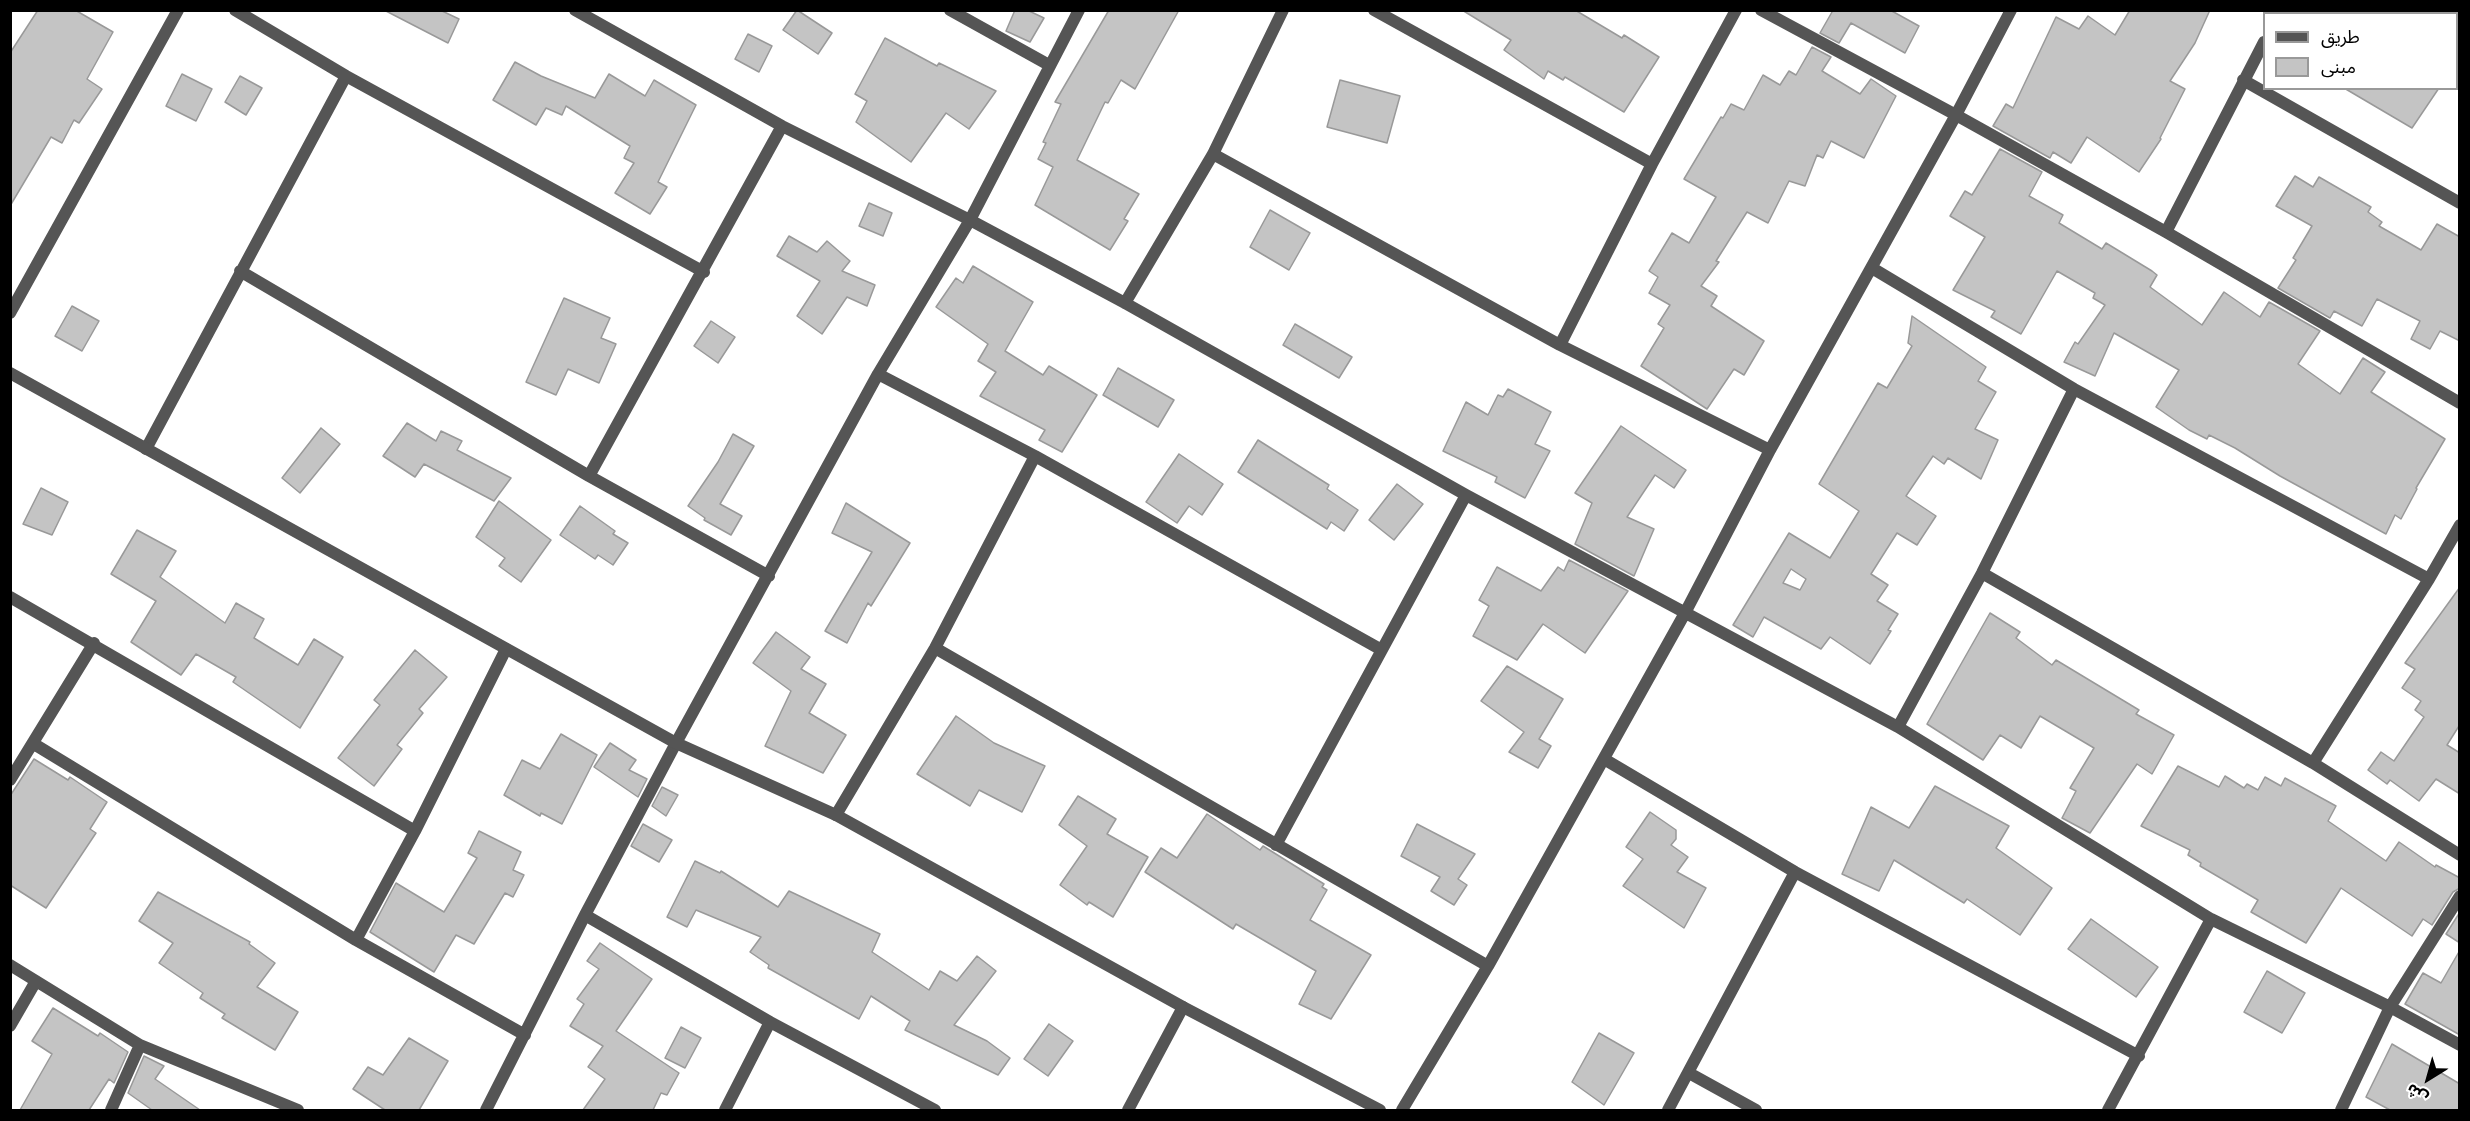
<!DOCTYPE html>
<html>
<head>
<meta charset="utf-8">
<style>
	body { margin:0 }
	#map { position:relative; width:2470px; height:1121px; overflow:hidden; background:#fff; font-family:Arial,"Noto Sans Arabic",sans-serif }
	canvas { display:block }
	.frame { position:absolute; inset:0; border:12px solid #000; pointer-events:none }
	.legend { position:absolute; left:2263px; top:12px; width:195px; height:78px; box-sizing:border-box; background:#fff; border:2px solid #999; margin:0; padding:8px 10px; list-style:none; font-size:18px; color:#000 }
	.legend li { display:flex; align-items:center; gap:12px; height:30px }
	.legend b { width:30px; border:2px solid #999 }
	.north { position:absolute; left:2398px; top:1049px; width:60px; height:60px; -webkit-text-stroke:4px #fff; paint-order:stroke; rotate:217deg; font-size:16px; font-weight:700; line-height:24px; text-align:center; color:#000 }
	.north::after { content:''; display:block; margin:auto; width:21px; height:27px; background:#000; clip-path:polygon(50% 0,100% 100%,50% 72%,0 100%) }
</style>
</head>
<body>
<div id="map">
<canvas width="2470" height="1121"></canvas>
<div class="frame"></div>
<ul class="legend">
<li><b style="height:8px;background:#555"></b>طريق</li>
<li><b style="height:16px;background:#c4c4c4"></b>مبنى</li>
</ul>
<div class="north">ش</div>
</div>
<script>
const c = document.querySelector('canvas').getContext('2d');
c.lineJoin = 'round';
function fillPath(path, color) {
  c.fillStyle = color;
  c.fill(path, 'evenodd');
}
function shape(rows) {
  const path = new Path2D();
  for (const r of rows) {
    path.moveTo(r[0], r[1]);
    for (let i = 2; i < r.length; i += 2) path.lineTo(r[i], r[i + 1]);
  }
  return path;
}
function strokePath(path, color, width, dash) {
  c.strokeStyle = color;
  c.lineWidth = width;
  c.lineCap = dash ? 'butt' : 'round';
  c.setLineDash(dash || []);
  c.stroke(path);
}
const building = shape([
	[38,10,75,10,113,32,87,79,102,89,79,123,74,120,62,143,51,137,10,206,10,53,38,10],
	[384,10,440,10,459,19,448,43,384,10],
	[797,10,832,33,818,54,783,30,797,10],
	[1015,10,1027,10,1044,18,1030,42,1006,31,1015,10],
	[1109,10,1179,10,1135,89,1121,80,1108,103,1105,102,1077,160,1139,194,1124,219,1128,221,1110,250,1035,205,1053,167,1038,159,1046,143,1043,142,1061,104,1055,102,1109,10],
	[1462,10,1575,10,1622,38,1624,35,1659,57,1624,112,1565,77,1563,80,1548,71,1544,79,1504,50,1511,40,1462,10],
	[1829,10,1890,10,1919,26,1905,53,1851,23,1839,43,1820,33,1832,12,1829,10],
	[2130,10,2210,10,2195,43,2170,81,2185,89,2160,138,2161,139,2139,172,2087,137,2071,163,2053,152,2050,158,1993,126,2006,104,2013,108,2056,17,2079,29,2088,16,2115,35,2130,10],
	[748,34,772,46,759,72,735,59,748,34],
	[885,38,937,66,939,63,996,91,969,129,946,113,911,162,856,122,867,101,855,94,885,38],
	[1812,47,1831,57,1822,71,1860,94,1871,79,1896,96,1864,158,1831,141,1823,158,1817,155,1805,186,1789,181,1768,223,1747,212,1716,261,1719,262,1701,286,1717,296,1711,306,1764,341,1744,375,1734,369,1707,409,1641,366,1664,328,1658,324,1670,305,1649,293,1658,277,1649,271,1672,233,1689,243,1716,197,1684,179,1721,117,1723,118,1731,104,1744,110,1763,75,1780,85,1789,71,1796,75,1812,47],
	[515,62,541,76,595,98,609,74,645,96,654,80,696,105,658,182,667,187,650,214,615,193,634,163,624,158,630,146,566,106,562,115,546,108,536,125,493,100,515,62],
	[182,74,212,89,196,121,166,106,182,74],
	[240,76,262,88,246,115,225,102,240,76],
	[1340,80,1400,96,1387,143,1327,127,1340,80],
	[2344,88,2439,88,2412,128,2344,88],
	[2000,149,2042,172,2029,196,2063,215,2059,223,2102,249,2106,243,2152,271,2157,275,2150,287,2202,325,2224,292,2260,317,2269,302,2320,331,2298,364,2340,394,2363,358,2385,372,2371,392,2445,439,2416,488,2417,489,2401,519,2395,515,2386,534,2280,476,2235,448,2209,435,2207,439,2189,430,2156,407,2179,370,2114,333,2095,376,2064,362,2075,342,2078,344,2105,305,2093,298,2095,293,2057,271,2021,334,1991,317,1995,311,1953,290,1985,237,1950,216,1965,191,1972,195,2000,149],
	[2295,176,2313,187,2319,177,2371,207,2368,212,2382,222,2379,226,2421,250,2437,224,2460,237,2460,341,2440,331,2430,349,2411,339,2420,321,2377,299,2362,326,2334,311,2330,318,2278,288,2296,260,2293,258,2312,226,2276,206,2295,176],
	[869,203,892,213,883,236,859,226,869,203],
	[1270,210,1310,233,1289,270,1250,247,1270,210],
	[789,236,817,252,827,241,850,261,842,271,875,285,867,306,847,297,822,334,797,316,820,281,777,256,789,236],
	[973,266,1033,302,1005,351,1043,375,1049,366,1097,395,1062,452,1039,440,1045,430,980,396,996,372,978,361,988,344,936,307,956,278,963,283,973,266],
	[564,298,610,318,601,338,616,344,599,383,568,369,556,395,526,382,564,298],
	[72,306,99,321,82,351,55,336,72,306],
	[1912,316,1986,367,1978,381,1996,392,1975,429,1998,440,1981,479,1948,458,1944,464,1933,456,1906,496,1936,516,1917,545,1897,533,1871,574,1888,585,1877,601,1898,614,1888,630,1891,631,1870,664,1830,637,1821,649,1764,617,1753,637,1733,625,1789,533,1830,558,1859,511,1819,484,1878,383,1887,388,1912,346,1908,343,1912,316],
	[1791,569,1806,579,1800,590,1783,583,1791,569],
	[711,321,735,337,718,363,694,346,711,321],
	[1295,324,1352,357,1339,378,1283,345,1295,324],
	[1118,368,1174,400,1158,427,1103,395,1118,368],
	[1508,389,1551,412,1535,444,1550,451,1525,498,1495,482,1497,477,1443,451,1466,402,1488,415,1498,395,1503,397,1508,389],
	[407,423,436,441,441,431,462,441,457,450,511,478,494,501,424,464,415,477,383,456,407,423],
	[1621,426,1686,470,1674,488,1655,475,1627,517,1654,529,1634,576,1575,544,1592,503,1575,493,1621,426],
	[321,428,340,444,300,493,282,478,321,428],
	[733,434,754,446,720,504,742,516,731,535,704,520,705,518,688,506,718,462,733,434],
	[1258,440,1329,485,1327,489,1358,510,1344,531,1331,522,1327,529,1238,472,1258,440],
	[1179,454,1223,484,1202,515,1189,506,1177,523,1146,502,1179,454],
	[1397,484,1423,504,1394,540,1369,520,1397,484],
	[41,488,68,502,52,535,23,524,41,488],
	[499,501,551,540,521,582,499,566,505,558,476,537,499,501],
	[846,503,910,543,871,606,868,603,847,643,825,631,872,552,832,533,846,503],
	[580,506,615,531,613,534,628,543,613,565,598,555,595,559,560,535,580,506],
	[137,530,176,551,160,577,225,623,236,603,264,619,254,638,298,665,314,639,343,657,300,728,233,682,236,677,196,654,181,675,131,642,156,601,111,574,137,530],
	[1569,560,1628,591,1585,653,1543,624,1517,660,1473,636,1489,606,1479,600,1497,567,1541,591,1558,567,1564,571,1569,560],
	[2460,587,2459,726,2447,745,2460,753,2460,794,2436,779,2419,801,2390,780,2387,784,2368,770,2381,752,2394,761,2424,717,2415,710,2421,701,2402,688,2415,669,2405,663,2460,587],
	[1990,613,2020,632,2016,638,2052,665,2056,660,2139,710,2136,714,2174,735,2152,774,2137,764,2090,833,2062,818,2076,791,2070,788,2094,748,2040,716,2021,748,2000,735,1983,760,1927,724,1990,613],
	[776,632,810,657,801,669,826,684,809,713,846,735,823,773,765,746,791,691,753,663,776,632],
	[415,650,447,677,419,709,423,713,397,745,402,749,374,786,338,758,380,705,374,700,415,650],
	[1507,666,1563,699,1539,739,1551,746,1538,768,1509,752,1524,732,1481,701,1507,666],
	[956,716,994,743,1045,766,1022,812,979,790,970,806,917,774,956,716],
	[561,734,597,755,562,824,541,813,540,816,504,795,522,760,540,769,561,734],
	[610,743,636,760,629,770,647,779,638,797,594,767,610,743],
	[34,759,68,780,70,777,107,802,90,829,96,833,46,908,10,885,10,796,34,759],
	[2178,766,2219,787,2225,776,2244,788,2247,784,2258,790,2265,777,2281,786,2285,778,2336,806,2328,821,2386,861,2399,842,2435,867,2436,865,2460,878,2460,888,2453,892,2432,925,2423,919,2412,936,2341,888,2306,943,2251,912,2258,900,2200,866,2201,863,2188,855,2190,850,2141,826,2178,766],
	[1935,786,2009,826,1996,848,2052,888,2020,935,1967,899,1964,903,1894,860,1879,891,1842,874,1871,807,1909,828,1935,786],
	[662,787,678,795,666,816,652,806,662,787],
	[1078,796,1116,819,1107,834,1148,857,1113,917,1089,902,1087,905,1060,885,1087,846,1059,825,1078,796],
	[1650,812,1676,830,1676,839,1671,845,1688,857,1677,872,1706,888,1684,928,1623,886,1643,859,1626,847,1650,812],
	[1207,814,1260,850,1263,846,1324,884,1322,887,1327,890,1310,920,1371,955,1331,1019,1299,1004,1316,971,1236,924,1233,929,1145,872,1161,848,1177,858,1207,814],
	[643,824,672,840,659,862,631,846,643,824],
	[1417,824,1475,854,1458,879,1467,885,1454,905,1431,891,1440,877,1401,856,1417,824],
	[479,831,521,852,513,870,524,875,513,897,505,893,474,944,456,935,434,972,370,932,396,883,444,912,477,858,468,853,479,831],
	[695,861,720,873,721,871,778,907,789,891,880,934,872,952,929,990,940,971,957,981,977,956,996,971,954,1025,987,1041,1010,1058,998,1075,905,1030,910,1021,871,996,859,1019,768,968,769,965,750,952,761,937,696,910,687,927,667,917,695,861],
	[158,892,250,942,249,944,275,963,257,987,298,1012,275,1050,222,1018,225,1014,200,998,203,993,159,963,173,943,139,921,158,892],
	[2460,912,2460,943,2446,934,2460,912],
	[2091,919,2158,967,2136,997,2068,949,2091,919],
	[600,943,652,979,616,1031,679,1073,667,1095,661,1093,653,1110,583,1110,605,1079,588,1067,603,1046,570,1026,584,1004,577,999,599,969,587,961,600,943],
	[2460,950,2460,1035,2405,1004,2423,973,2441,983,2460,950],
	[2267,971,2305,993,2282,1033,2244,1012,2267,971],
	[53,1008,98,1036,100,1033,128,1052,114,1083,109,1079,89,1110,20,1110,52,1054,32,1041,53,1008],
	[1049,1024,1073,1041,1048,1076,1024,1059,1049,1024],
	[681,1027,701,1038,685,1068,665,1058,681,1027],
	[1599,1033,1634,1053,1604,1105,1572,1082,1599,1033],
	[409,1038,448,1061,419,1110,385,1110,353,1089,368,1067,383,1075,409,1038],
	[2392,1044,2460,1084,2460,1110,2390,1110,2366,1097,2392,1044],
	[144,1056,164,1066,155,1079,200,1110,152,1110,128,1093,144,1056]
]);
fillPath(building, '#c4c4c4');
strokePath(building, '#999', 1.5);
strokePath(shape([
	[235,10,346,76,704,272],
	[575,10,782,126,970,220,1125,303,1466,495,1898,727,2211,919,2390,1007,2460,1045],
	[950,10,1049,65],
	[1374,10,1652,164],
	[1761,10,1956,115,2166,232,2460,403],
	[2281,14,2282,10],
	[2243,80,2460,203],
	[1213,154,1560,345,1770,450],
	[2166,232,2264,42],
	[1872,268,2074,389,2429,579],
	[240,271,589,476,769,576],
	[1125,303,1213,154,1283,10],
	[10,313,178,10],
	[1560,345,1652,164,1736,10],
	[878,374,1035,456,1380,649],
	[146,449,346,76],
	[589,476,782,126],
	[1982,573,2313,763,2460,855],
	[10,597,415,831],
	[935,648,1488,966],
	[1898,727,1982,573,2074,389],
	[34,744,356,940,525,1035],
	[1604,759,1795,872,2139,1056],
	[2313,763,2429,579,2460,525],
	[10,780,94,643],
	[836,815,935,648,1035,456],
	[1276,845,1466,495],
	[585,915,770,1022,935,1110],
	[356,940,415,831,506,649],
	[10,965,140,1045,298,1110],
	[10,1026,36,981],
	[1689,1073,1756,1110],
	[111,1110,140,1045],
	[486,1110,585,915,676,743,878,374,970,220,1079,10],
	[725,1110,770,1022],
	[1128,1110,1183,1007],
	[1402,1110,1488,966,1685,613,1770,450,1956,115,2011,10],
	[1668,1110,1795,872],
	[2108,1110,2211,919],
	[2341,1110,2390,1007,2460,896]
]), '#555', 12);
strokePath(shape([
	[10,373,676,743,836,815,1183,1007,1380,1110]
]), '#555', 12);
</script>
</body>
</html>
